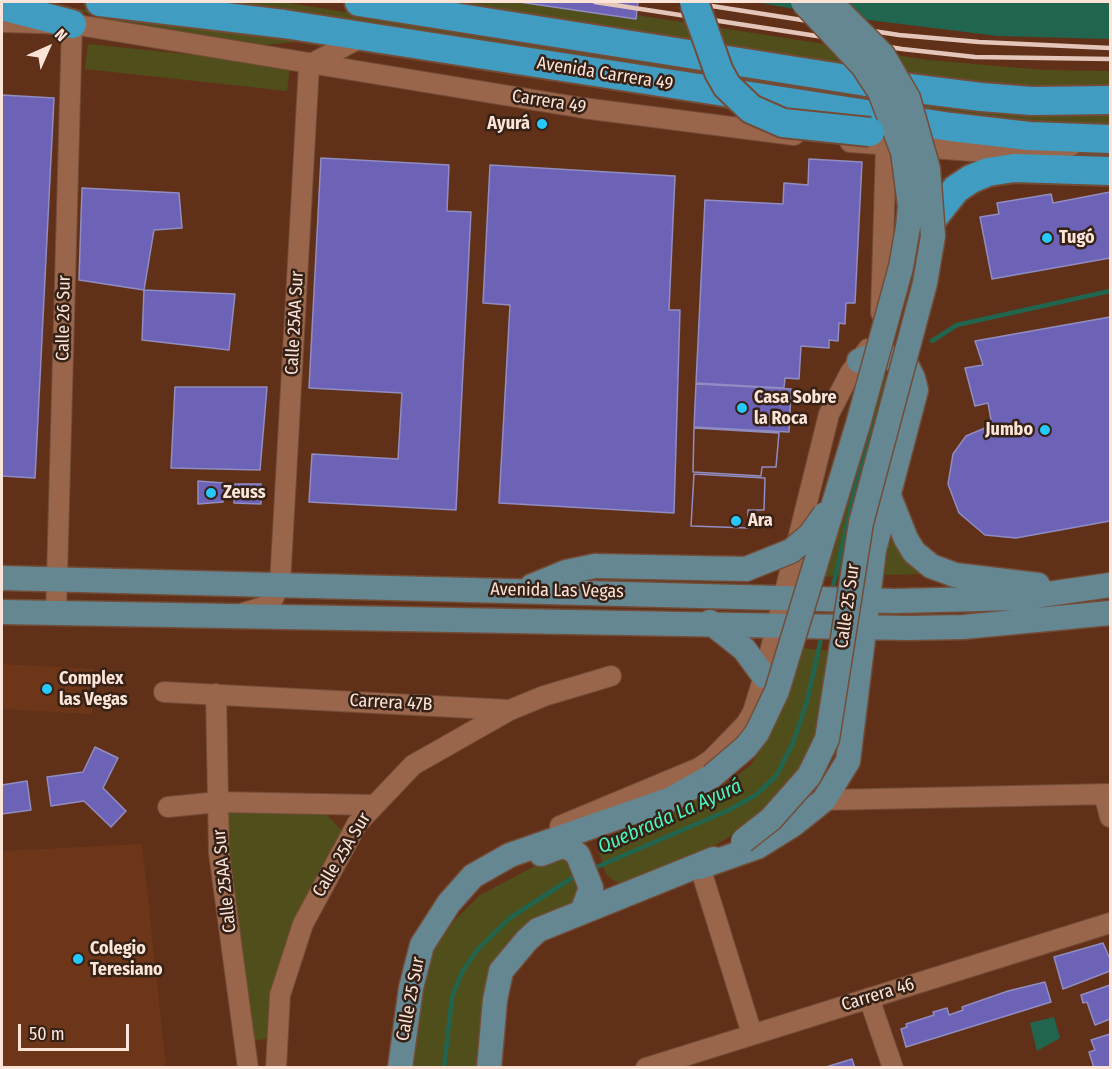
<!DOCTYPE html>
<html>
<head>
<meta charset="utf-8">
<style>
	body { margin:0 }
	#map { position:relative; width:1112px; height:1069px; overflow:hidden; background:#603118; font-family:"Fira Sans Condensed",sans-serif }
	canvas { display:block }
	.frame { position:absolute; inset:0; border:3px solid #fde4d9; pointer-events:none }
	.north { position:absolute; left:18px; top:18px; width:60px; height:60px; -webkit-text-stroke:4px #362116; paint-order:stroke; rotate:45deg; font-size:16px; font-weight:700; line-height:24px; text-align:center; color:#fde4d9 }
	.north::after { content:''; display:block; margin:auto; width:21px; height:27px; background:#fde4d9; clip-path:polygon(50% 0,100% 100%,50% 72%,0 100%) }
	.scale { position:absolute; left:18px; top:1024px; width:111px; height:27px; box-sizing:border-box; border:3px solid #fde4d9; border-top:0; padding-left:8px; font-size:18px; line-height:21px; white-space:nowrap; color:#fde4d9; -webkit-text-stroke:4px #362116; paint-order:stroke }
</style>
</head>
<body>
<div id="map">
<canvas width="1112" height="1069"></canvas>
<div class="frame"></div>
<div class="north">N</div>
<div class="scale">50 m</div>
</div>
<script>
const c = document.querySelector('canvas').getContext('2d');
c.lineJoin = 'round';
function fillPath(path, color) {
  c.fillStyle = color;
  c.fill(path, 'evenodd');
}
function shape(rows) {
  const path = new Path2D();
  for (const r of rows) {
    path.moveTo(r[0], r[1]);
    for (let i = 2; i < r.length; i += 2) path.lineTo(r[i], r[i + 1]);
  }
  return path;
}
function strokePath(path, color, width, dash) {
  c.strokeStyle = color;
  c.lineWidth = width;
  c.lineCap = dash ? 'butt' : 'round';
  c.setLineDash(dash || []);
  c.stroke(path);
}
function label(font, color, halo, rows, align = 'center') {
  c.font = font + ' "Fira Sans Condensed",sans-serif';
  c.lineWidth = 5;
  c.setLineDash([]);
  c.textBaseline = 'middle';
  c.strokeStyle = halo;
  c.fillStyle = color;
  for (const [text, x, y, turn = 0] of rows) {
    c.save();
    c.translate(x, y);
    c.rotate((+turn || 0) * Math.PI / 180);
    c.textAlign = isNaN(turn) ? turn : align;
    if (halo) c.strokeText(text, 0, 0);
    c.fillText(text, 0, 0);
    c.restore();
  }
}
fillPath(shape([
	[2,664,94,669,92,714,2,709],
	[142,844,166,1067,2,1067,2,851]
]), '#6d3619');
fillPath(shape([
	[205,2,283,2,603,54,1110,109,1110,128,1036,127],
	[437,2,519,2,635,19,636,15,928,60,1045,70,1110,71,1110,87,982,86],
	[78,9,323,39,253,46,108,23],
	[88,44,290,65,287,91,85,69],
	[875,372,897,378,845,576,821,577],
	[890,531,925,574,884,575],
	[801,648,833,651,820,736,805,768,776,800,742,829,701,854,621,884,613,880,606,874,599,852,600,845,607,837,723,786,751,765,786,700],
	[225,810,323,811,346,835,290,942,275,1038,248,1041,229,901],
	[552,857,569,858,582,892,579,900,527,927,481,1067,409,1068,421,991,434,949,454,921,480,895]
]), '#504f1b');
fillPath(shape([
	[755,2,1110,2,1110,39,998,36,828,15],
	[1054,1017,1060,1038,1037,1051,1030,1023]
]), '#22654e');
strokePath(shape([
	[932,341,957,325,1110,291],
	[832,591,854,493,878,413],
	[592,869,729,810,756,795,776,776,793,743,807,701,822,634],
	[444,1068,452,997,462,972,478,949,510,918,578,874]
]), '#22654e', 4.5);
const building = shape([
	[519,2,638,2,636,19,519,2],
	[2,95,54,98,35,478,2,476,2,95],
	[321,158,449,165,447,211,471,212,456,510,309,502,312,454,398,459,402,393,309,388,321,158],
	[809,159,862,162,855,303,846,303,845,324,839,323,838,341,829,340,829,348,801,346,799,379,785,378,784,388,696,383,705,200,783,204,784,183,808,185,809,159],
	[490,165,675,176,669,310,680,310,674,513,499,503,510,305,483,303,490,165],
	[82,188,179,193,182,228,154,230,144,290,79,280,82,188],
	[1110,192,1110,258,992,279,980,217,999,214,997,203,1051,194,1053,203,1110,192],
	[144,290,235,294,229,350,142,340,144,290],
	[1110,317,1110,521,1016,538,985,535,959,513,948,484,953,454,966,436,992,425,988,403,975,406,965,368,983,365,975,341,1110,317],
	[696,384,791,389,789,432,694,427,696,384],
	[175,387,267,387,260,470,171,468,175,387],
	[694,428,779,433,776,467,762,467,761,476,693,472,694,428],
	[694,428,779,433,776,467,762,467,761,476,693,472,694,428],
	[694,474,765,478,764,510,748,510,748,528,691,526,694,474],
	[694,474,765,478,764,510,748,510,748,528,691,526,694,474],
	[198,481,224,483,223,502,198,504,198,481],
	[235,484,261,484,261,504,234,503,235,484],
	[95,747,118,758,103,788,126,811,111,827,84,801,51,806,47,777,83,772,95,747],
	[27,781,31,810,2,814,2,785,27,781],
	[1103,943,1110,959,1110,971,1063,989,1054,957,1103,943],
	[1045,982,1051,1002,906,1047,901,1029,907,1027,906,1024,934,1015,933,1012,947,1008,949,1015,963,1010,962,1007,1008,991,1045,982],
	[1110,985,1110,1019,1095,1025,1087,1002,1083,1003,1081,995,1110,985],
	[1110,1034,1110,1068,1094,1068,1089,1052,1095,1050,1091,1040,1110,1034],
	[852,1059,855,1068,826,1068,826,1067,852,1059]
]);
fillPath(building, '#6c62b6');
strokePath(building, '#918dc2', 1.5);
const minor = shape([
	[2,22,72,24,583,108,794,135],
	[850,142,1026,155,1071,146],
	[881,313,886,146],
	[56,613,72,24],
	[243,613,263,607,272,601,280,584,309,65,364,36],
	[164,692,510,710,544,696,611,676],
	[216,694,219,853,248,1068],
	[1104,794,1110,817],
	[824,800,1110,794],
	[168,807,218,802,373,805],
	[560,826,699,768,712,759,746,724,753,712,764,676,829,414,850,373,868,349],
	[700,867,752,1034],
	[869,998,893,1068],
	[276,1068,280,995,303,924,357,824,413,765,510,710],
	[646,1068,1110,923]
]);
const major = shape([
	[889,496,906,539,914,552,931,566,955,575,1038,585],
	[2,578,895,601,1020,598,1110,585],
	[532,586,566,572,595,566],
	[2,612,908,628,963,627,1110,613],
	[710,622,744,649,764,676],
	[541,854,562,846,571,849,578,855,591,888,582,912],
	[700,867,757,847,794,824,824,800,848,761,874,550,916,390,913,378,908,368,896,359,872,355,859,361],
	[400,1068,411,988,422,945,449,903,473,876,510,855,671,799,712,776],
	[489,1068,495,1000,501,971,527,940,538,930,714,859]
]);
const highway = shape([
	[100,2,284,24,951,127,1029,136,1110,139],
	[359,2,885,85,981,97,1032,101,1110,100],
	[2,6,72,24],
	[933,218,956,189,971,179,988,172,1014,168,1110,171]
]);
strokePath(minor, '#734c38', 22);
strokePath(major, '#734c38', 27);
strokePath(highway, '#734c38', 32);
strokePath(minor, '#99654b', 20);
strokePath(major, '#648792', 24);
strokePath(highway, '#409dc1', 28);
strokePath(shape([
	[595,2,902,49,975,57,1110,59],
	[686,2,899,35,979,42,1110,48]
]), '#e4c7ba', 4.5);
const majorBridge = shape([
	[595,566,746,569,791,551,810,535,825,514],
	[712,776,746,747,757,733,777,691,858,424,901,267,908,227,910,206,903,152,880,92,863,66,803,2],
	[743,841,771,819,809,776,827,739,861,523,925,283,933,236,928,169,908,98,883,55,830,2]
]);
const highwayBridge = shape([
	[694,2,719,72,727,86,751,109,783,123,870,132]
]);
strokePath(majorBridge, '#734c38', 27, []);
strokePath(highwayBridge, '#734c38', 32, []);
strokePath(majorBridge, '#648792', 24);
strokePath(highwayBridge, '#409dc1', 28);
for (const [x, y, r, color] of [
	[542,124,6,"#26c9fe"],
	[1047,238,6,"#26c9fe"],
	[742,408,6,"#26c9fe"],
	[1045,430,6,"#26c9fe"],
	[211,493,6,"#26c9fe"],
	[736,521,6,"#26c9fe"],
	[47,689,6,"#26c9fe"],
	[78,959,6,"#26c9fe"]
]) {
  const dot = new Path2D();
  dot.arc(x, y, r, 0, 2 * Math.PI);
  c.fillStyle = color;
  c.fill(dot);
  strokePath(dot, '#362116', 2);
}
label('18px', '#fde4d9', '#362116', [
	["Avenida Carrera 49",605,74,9],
	["Carrera 49",549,102,9],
	["Calle 26 Sur",64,318,-89],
	["Calle 25AA Sur",295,323,-87],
	["Avenida Las Vegas",557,591,1],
	["Calle 25 Sur",848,606,-82],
	["Carrera 47B",391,703,3],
	["Calle 25A Sur",342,855,-59],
	["Calle 25AA Sur",225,881,-96],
	["Carrera 46",878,995,-17],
	["Calle 25 Sur",411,999,-79]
]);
label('bold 18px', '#fde4d9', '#362116', [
	["Ayurá",530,124,"right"],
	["Tugó",1059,238],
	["Casa Sobre",754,398],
	["la Roca",754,419],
	["Jumbo",1033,430,"right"],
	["Zeuss",223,493],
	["Ara",748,521],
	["Complex",59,679],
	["las Vegas",59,700],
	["Colegio",90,949],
	["Teresiano",90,970]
], 'left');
label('italic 20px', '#4af4be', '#362116', [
	["Quebrada La Ayurá",670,817,-24]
]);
</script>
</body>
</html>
